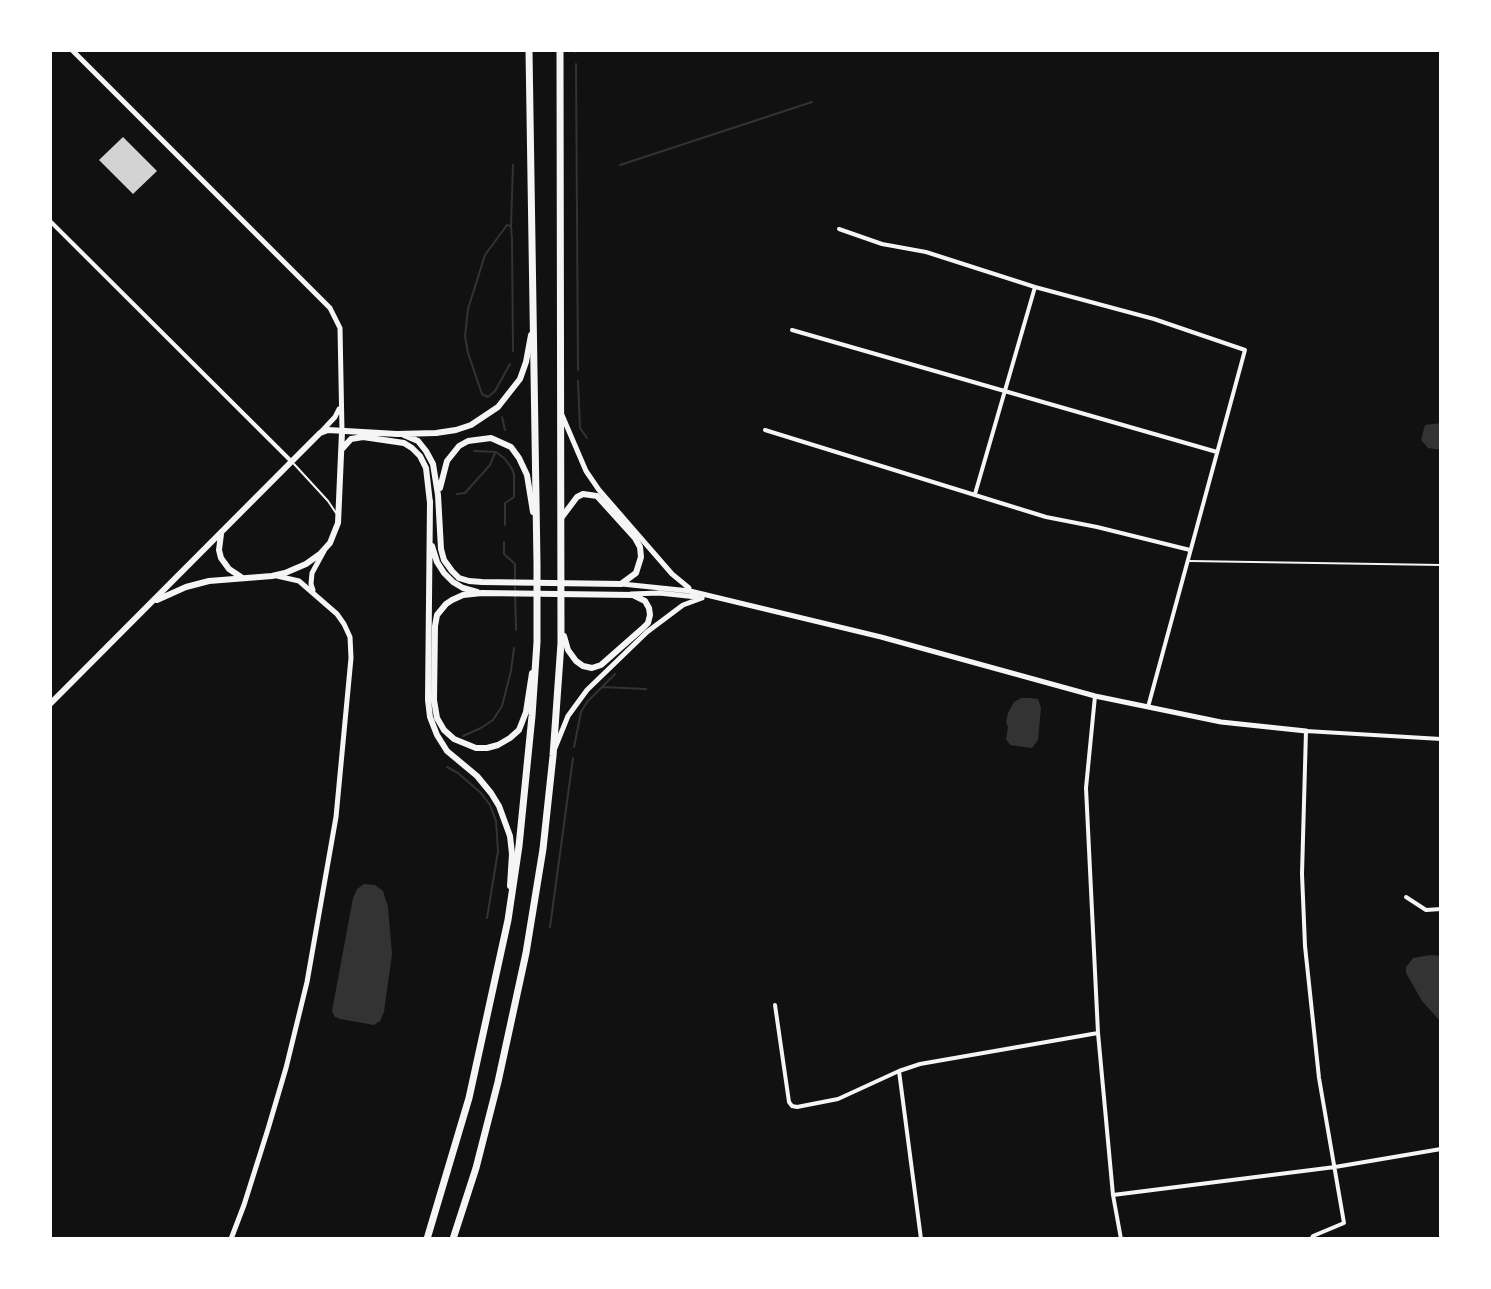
<!DOCTYPE html>
<html>
<head>
<meta charset="utf-8">
<style>
	body { margin:0 }
	#map { position:relative; width:1491px; height:1289px; overflow:hidden; background:#111; font-family:"Work Sans",sans-serif }
	canvas { display:block }
	.frame { position:absolute; inset:0; border:52px solid #fff; pointer-events:none }
</style>
</head>
<body>
<div id="map">
<canvas width="1491" height="1289"></canvas>
<div class="frame"></div>
</div>
<script>
const c = document.querySelector('canvas').getContext('2d');
c.lineJoin = 'round';
function fillPath(path, color) {
  c.fillStyle = color;
  c.fill(path, 'evenodd');
}
function shape(rows) {
  const path = new Path2D();
  for (const r of rows) {
    path.moveTo(r[0], r[1]);
    for (let i = 2; i < r.length; i += 2) path.lineTo(r[i], r[i + 1]);
  }
  return path;
}
function strokePath(path, color, width, dash) {
  c.strokeStyle = color;
  c.lineWidth = width;
  c.lineCap = dash ? 'butt' : 'round';
  c.setLineDash(dash || []);
  c.stroke(path);
}
fillPath(shape([
	[1441,423,1441,450,1428,448,1421,440,1425,425],
	[1021,698,1030,698,1038,699,1041,708,1038,740,1032,748,1010,745,1006,739,1008,727,1006,722,1008,713,1014,702],
	[364,884,375,885,383,891,388,907,392,954,384,1012,380,1021,374,1025,340,1019,335,1017,332,1011,353,898,357,889],
	[1430,955,1441,956,1441,1022,1422,1001,1406,973,1406,967,1413,958]
]), '#333');
strokePath(shape([
	[575,52,575,50],
	[576,64,578,370],
	[620,165,812,102],
	[513,351,512,239,511,226,513,165],
	[510,364,495,391,488,397,482,394,468,353,465,336,468,309,485,255,507,225,511,226],
	[578,381,580,428,587,438],
	[502,417,505,430],
	[474,451,496,452,504,458,511,467,514,474,514,497,505,503,505,525],
	[457,494,465,493,490,465,495,453],
	[504,542,504,554,515,564,515,580],
	[515,587,516,630],
	[602,687,646,689],
	[463,736,481,728,493,720,502,706,511,671,514,648],
	[574,747,581,712,587,702,615,674],
	[447,767,458,773,481,793,490,805,496,821,498,851,487,918],
	[550,927,573,758]
]), '#333', 2);
fillPath(shape([
	[123,137,157,171,133,194,99,160]
]), '#d3d3d3');
strokePath(shape([
	[294,464,328,501,336,513],
	[1190,561,1441,565]
]), '#f5f5f5', 2);
strokePath(shape([
	[50,221,291,461],
	[839,229,882,244,926,252,1035,287,1154,319,1245,350,1148,707],
	[792,330,1217,452],
	[765,430,1046,517,1097,527,1190,550],
	[975,494,1035,287],
	[1095,696,1086,788,1098,1033,1113,1195,1121,1239],
	[1406,897,1426,910,1441,909],
	[775,1005,789,1102,792,1106,797,1107,838,1099,899,1071,920,1064,1098,1033],
	[899,1071,921,1239],
	[1113,1195,1335,1167,1441,1149],
	[1311,1239,1313,1236,1344,1223,1319,1078,1305,946,1302,874,1306,731,1441,739]
]), '#f5f5f5', 4);
strokePath(shape([
	[72,50,330,308,340,328,342,431],
	[562,415,586,471,599,490,672,574,689,588],
	[321,432,335,417,339,409],
	[622,584,690,591,881,637,1095,696,1221,722,1306,731],
	[313,590,311,584,312,573,324,551],
	[631,594,659,593,697,597],
	[555,748,568,716,587,690,647,632,683,605,702,598],
	[231,1239,244,1205,268,1129,286,1068,307,982,336,817,351,658,350,637,344,624,337,614,299,581,277,576]
]), '#f5f5f5', 5);
strokePath(shape([
	[404,435,418,441,426,451,433,464,438,495,441,549,444,560,452,571,459,578,469,581,482,582,621,584,636,573,641,557,640,547,635,538,597,496,583,494,577,497,562,517],
	[342,449,351,439,363,437,404,443,412,448,420,456,426,468,430,503],
	[440,488,447,461,459,446,468,441,491,438,511,447,519,458,527,475,533,512],
	[430,501,428,700,430,717,437,735,447,751,477,776,491,793,499,806,510,836,512,854,510,886],
	[221,534,219,550,221,558,229,569,241,577],
	[432,546,437,562,444,573,453,582,463,588,477,592],
	[157,600,186,587,209,581,272,576,285,573,306,564,320,554,330,543,338,523,342,432],
	[532,673,526,712,519,730,510,738,498,745,487,748,476,748,454,739,444,730,437,718,434,700,435,626,437,615,446,604,452,600,463,595,482,593,633,595,645,601,649,608,650,615,648,623,643,628,601,665,592,668,583,666,576,661,568,650,564,636],
	[50,704,320,433,328,430,397,434,436,433,456,430,471,425,498,407,520,379,526,362,531,335]
]), '#f5f5f5', 6);
strokePath(shape([
	[427,1239,469,1098,508,920,519,846,532,716,537,642,537,564,529,50],
	[453,1239,476,1168,498,1082,526,953,543,849,553,756,561,643,560,50]
]), '#f5f5f5', 7);
</script>
</body>
</html>
